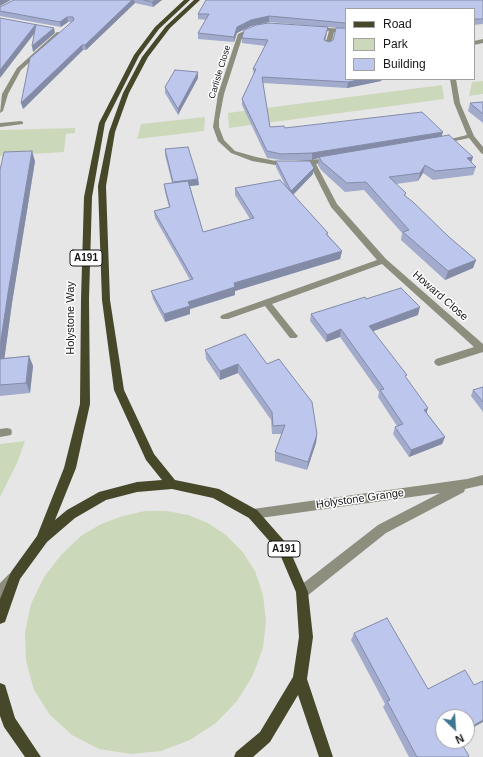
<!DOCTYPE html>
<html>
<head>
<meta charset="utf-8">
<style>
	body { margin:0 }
	#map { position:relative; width:483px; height:757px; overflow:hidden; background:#e6e6e7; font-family:Helvetica,sans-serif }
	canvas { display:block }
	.legend { position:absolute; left:345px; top:8px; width:130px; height:72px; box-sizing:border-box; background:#fff; border:1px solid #a2a2a3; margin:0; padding:5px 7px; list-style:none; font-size:12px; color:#171718 }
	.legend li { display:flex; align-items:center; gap:8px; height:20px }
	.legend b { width:20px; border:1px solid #a2a2a3 }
	.north { position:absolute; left:435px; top:709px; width:40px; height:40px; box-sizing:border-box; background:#fff; border:1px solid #a2a2a3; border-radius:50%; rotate:155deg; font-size:11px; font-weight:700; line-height:16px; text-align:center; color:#171718 }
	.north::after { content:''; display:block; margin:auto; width:14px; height:18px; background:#3d7890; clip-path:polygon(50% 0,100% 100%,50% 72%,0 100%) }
</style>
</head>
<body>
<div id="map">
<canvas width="483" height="757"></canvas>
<ul class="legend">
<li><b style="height:5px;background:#474829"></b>Road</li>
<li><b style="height:11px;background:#cbd9ba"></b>Park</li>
<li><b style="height:11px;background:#bdc7ee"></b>Building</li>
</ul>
<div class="north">N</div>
</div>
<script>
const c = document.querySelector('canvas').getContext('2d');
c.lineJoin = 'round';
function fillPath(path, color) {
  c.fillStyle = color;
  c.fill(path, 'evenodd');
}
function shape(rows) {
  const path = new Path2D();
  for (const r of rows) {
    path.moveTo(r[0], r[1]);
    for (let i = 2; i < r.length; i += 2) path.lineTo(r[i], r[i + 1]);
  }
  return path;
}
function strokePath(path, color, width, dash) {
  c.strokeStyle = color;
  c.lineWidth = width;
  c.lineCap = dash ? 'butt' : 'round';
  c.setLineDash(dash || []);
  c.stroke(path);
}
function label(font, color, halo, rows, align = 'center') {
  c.font = font + ' Helvetica,sans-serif';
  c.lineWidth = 3;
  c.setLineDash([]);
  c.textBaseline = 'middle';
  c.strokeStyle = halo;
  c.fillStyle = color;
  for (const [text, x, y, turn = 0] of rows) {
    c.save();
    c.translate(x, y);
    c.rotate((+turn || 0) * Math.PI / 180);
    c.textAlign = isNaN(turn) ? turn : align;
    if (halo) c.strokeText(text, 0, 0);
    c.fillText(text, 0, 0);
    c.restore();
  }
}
fillPath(shape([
	[483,81,483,94,469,96,472,82],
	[442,85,444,99,229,128,228,113],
	[205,117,204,131,137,139,141,124],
	[75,128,75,133,66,134,64,152,0,156,0,130],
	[25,441,17,463,0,497,0,444],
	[145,511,167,511,188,515,208,523,226,535,242,551,255,571,263,595,266,621,263,648,253,675,237,701,216,723,190,740,161,751,131,754,99,749,72,735,50,715,34,690,26,661,25,632,31,604,44,577,61,555,81,536,101,524,123,516]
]), '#cbd9ba');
fillPath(shape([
	[252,27,257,28,243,35,224,94,219,120,219,127,224,140,235,151,256,157,281,162,335,158,335,162,316,164,337,204,386,259,483,344,483,352,439,366,436,365,434,362,436,359,474,347,382,264,272,304,296,334,298,336,296,338,290,338,265,306,228,319,222,319,220,317,222,315,377,260,331,207,310,165,281,166,252,161,231,153,218,141,213,127,218,94,238,34,252,27],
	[312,27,346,29,346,33,334,32,331,45,328,47,325,45,329,31,314,30,312,29,312,27],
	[57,32,62,33,21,70,8,94,3,111,0,113,2,94,17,68,57,32],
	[483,39,483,43,474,45,474,41,483,39],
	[450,79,456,79,460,103,474,136,483,147,483,154,481,153,469,138,441,144,438,142,467,135,454,103,450,79],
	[21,121,23,122,23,124,0,127,0,123,21,121],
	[7,428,11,429,12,432,11,435,0,437,0,429,7,428],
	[483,475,483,485,465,489,464,492,386,533,307,596,302,598,297,596,296,592,297,588,378,525,440,493,253,519,249,518,247,514,249,510,253,509,467,479,483,475],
	[13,572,17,574,19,578,17,582,5,597,0,599,0,583,9,574,13,572]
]), '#8d8e7d');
fillPath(shape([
	[184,0,190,0,159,29,139,56,105,123,92,197,89,299,90,404,76,468,55,520,67,510,99,492,137,482,162,480,146,460,114,390,102,300,98,186,109,132,123,93,142,57,166,26,194,0,200,0,170,28,148,57,129,93,115,132,106,186,110,300,124,390,154,454,175,480,219,489,257,510,287,544,308,592,313,637,307,679,333,757,319,757,298,695,270,742,253,757,234,757,236,752,260,732,293,677,299,637,296,592,279,552,249,518,213,498,172,489,137,492,106,500,75,518,47,542,20,579,5,622,0,624,0,599,11,572,37,536,64,468,80,404,81,299,84,197,99,123,134,55,155,27,184,0],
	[0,683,5,685,15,718,41,757,25,757,4,727,0,716,0,683]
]), '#474829');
fillPath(shape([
	[14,0,162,0,153,7,135,3,86,50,83,50,23,109,71,22,68,22,61,27,0,16,0,7],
	[483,0,483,24,474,25,474,9,346,9,346,79,382,79,381,81,347,88,263,83,270,127,442,136,473,157,471,163,476,167,473,175,433,180,423,173,418,181,396,184,406,193,405,196,449,237,476,260,473,268,445,280,401,240,402,233,364,190,345,192,321,170,318,165,319,158,312,160,281,160,267,158,242,105,242,99,254,75,253,69,265,46,242,43,242,38,315,26,269,22,251,26,237,33,234,42,198,39,198,33,206,20,198,19,198,14],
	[328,27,337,28,333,40,329,42,325,40,327,32],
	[198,78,178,115,165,93,165,87],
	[483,102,483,123,468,111,470,103],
	[165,149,198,179,199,185,190,186,203,232,250,219,235,195,235,188,285,185,276,167,276,161,313,174,293,195,342,251,340,259,235,291,235,295,190,309,190,314,165,322,153,299,151,291,190,280,155,218,154,211,169,207,165,192,164,184,172,183,165,155],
	[35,161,12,303,4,358,29,356,33,366,30,393,0,396,0,170],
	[366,299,418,315,373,331,406,378,427,413,445,437,442,444,409,457,393,434,395,427,397,426,378,397,379,392,340,337,326,342,310,321,311,314],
	[245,334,317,434,316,443,307,470,275,461,275,452,282,434,272,434,271,420,238,373,220,380,206,359,205,350],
	[483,387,483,412,471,396,473,390],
	[354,633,428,689,474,685,443,717,468,757,409,757,383,707,385,704,351,640]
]), '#a3abcd');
fillPath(shape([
	[0,0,11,0,0,6],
	[132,0,134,0,135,3,86,50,85,45],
	[155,0,162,0,153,7,152,2],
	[269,16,269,22,251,26,237,33,234,42,234,37,237,27,251,20],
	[67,17,68,22,61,27,60,22],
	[36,24,37,30,0,78,0,70],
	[328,27,327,32,324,46,324,40],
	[54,28,55,33,33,52,32,46],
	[82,45,83,50,23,109,21,103],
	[198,72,198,78,178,115,178,109],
	[363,79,382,79,381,81,347,88,348,82],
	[443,132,441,138,319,157,319,158,312,160,312,153],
	[32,151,35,161,12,303,3,369,0,363,0,346,8,293],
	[473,157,470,165,467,158],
	[425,165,423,173,418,181,420,173],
	[314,168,313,174,290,198,291,191],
	[198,179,199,185,174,188,173,182],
	[342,251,340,259,235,291,235,295,190,309,190,314,165,322,164,314,188,302,234,283],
	[476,260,473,268,445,280,448,271],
	[420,307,418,315,368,333,369,326],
	[341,329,340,337,326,342,327,335],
	[29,356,33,366,30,393,26,383],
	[238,364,238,373,220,380,220,371],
	[428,408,426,415,424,410],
	[317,434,316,443,307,470,308,462],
	[445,437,442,444,409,457,411,450],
	[483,720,483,722,467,731,467,729]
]), '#848ba7');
const building = shape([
	[14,0,132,0,85,45,82,45,21,103,30,58,74,20,73,17,67,17,60,22,0,11,0,7,14,0],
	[144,0,155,0,152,2,144,0],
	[206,0,483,0,483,19,474,19,474,9,346,9,346,23,269,16,251,20,237,27,234,37,198,33,209,14,198,14,206,0],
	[0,18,54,28,32,46,36,24,0,70,0,18],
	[269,23,328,27,324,40,329,42,333,40,336,28,346,28,346,79,363,79,348,82,262,77,270,127,284,126,285,128,422,112,443,132,312,153,281,154,267,151,242,99,256,69,253,69,268,40,242,38,244,30,256,25,269,23],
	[175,70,198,72,178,109,165,87,175,70],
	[483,102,483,114,470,103,483,102],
	[449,135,473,157,467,158,476,167,435,171,425,165,420,173,389,177,406,193,404,195,413,202,449,237,476,260,448,271,403,232,409,230,366,182,347,183,322,162,319,157,449,135],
	[188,147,198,179,173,182,165,149,188,147],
	[32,151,8,293,0,346,0,170,4,152,32,151],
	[276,161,310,161,314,168,291,191,276,161],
	[280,180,328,233,326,234,342,251,234,283,235,287,188,302,190,306,164,314,151,291,193,279,154,211,170,207,164,184,188,181,203,232,254,218,235,188,280,180],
	[401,288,420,307,369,326,407,375,405,376,428,408,424,410,445,437,411,450,395,427,403,424,380,390,384,389,341,329,327,335,311,314,365,297,366,299,401,288],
	[245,334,267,364,279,359,312,402,317,434,308,462,275,452,285,425,273,426,272,412,238,364,220,371,205,350,245,334],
	[29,356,26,383,0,385,0,359,29,356],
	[483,387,483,402,473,390,483,387],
	[387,618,428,689,465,670,474,685,483,681,483,720,467,729,467,717,443,717,443,741,460,741,469,756,468,757,417,757,387,701,390,700,354,633,387,618]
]);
fillPath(building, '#bdc7ee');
strokePath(building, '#848ba7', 1);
label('9px', '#171718', '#fff', [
	["Carlisle Close",220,72,-73]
]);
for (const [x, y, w] of [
	[86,258,32],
	[284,549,32]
]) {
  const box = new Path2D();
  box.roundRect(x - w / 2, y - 8, w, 16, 3);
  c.fillStyle = '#fff';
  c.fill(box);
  strokePath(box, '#171718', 1);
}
label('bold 10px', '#171718', null, [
	["A191",86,258],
	["A191",284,549]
]);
label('11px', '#171718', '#fff', [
	["Howard Close",440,296,41],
	["Holystone Way",71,318,-90],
	["Holystone Grange",360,499,-8]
]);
</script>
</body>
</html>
